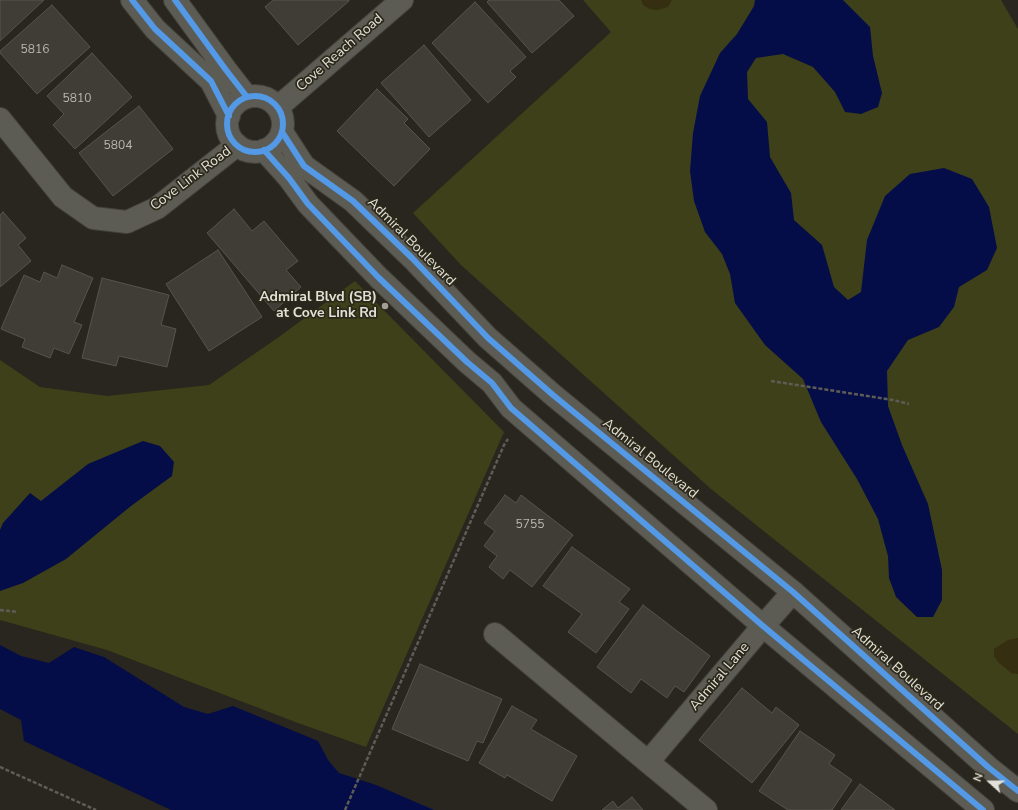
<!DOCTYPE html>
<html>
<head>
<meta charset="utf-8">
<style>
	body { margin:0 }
	#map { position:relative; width:1018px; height:810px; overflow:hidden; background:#28261e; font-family:"Nunito Sans",sans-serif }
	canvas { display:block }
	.north { position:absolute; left:970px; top:762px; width:40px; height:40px; -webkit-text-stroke:3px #2c281a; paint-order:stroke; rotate:291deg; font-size:11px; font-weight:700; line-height:16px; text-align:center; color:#e2e0d7 }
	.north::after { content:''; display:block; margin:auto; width:14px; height:18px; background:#e2e0d7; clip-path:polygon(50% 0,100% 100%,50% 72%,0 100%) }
</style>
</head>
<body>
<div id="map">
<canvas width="1018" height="810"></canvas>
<div class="north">N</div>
</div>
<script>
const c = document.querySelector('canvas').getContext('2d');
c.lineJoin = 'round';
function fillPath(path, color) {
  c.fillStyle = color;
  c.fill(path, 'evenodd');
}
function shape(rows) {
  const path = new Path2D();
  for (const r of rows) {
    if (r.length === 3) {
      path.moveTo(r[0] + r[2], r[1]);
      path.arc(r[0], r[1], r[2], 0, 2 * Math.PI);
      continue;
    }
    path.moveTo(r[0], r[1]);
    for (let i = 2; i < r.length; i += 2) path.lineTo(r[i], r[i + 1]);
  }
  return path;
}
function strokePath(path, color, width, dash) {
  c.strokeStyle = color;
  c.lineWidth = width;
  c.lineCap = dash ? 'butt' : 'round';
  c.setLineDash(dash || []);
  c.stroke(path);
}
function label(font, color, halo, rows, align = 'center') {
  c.font = font + ' "Nunito Sans",sans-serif';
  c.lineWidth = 3.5;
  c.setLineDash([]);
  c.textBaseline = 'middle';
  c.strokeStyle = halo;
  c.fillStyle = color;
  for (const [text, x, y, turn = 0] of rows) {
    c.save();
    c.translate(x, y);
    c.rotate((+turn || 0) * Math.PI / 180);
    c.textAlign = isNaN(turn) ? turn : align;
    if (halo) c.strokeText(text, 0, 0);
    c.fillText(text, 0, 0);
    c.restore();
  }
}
fillPath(shape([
	[583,0,1001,0,1018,29,1018,734,711,489,461,265,413,213,611,32],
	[355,281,504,432,366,747,298,723,107,650,0,620,0,360,40,387,107,396,209,385,276,339]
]), '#3e4019');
fillPath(shape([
	[641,0,672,0,668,7,657,10,650,9,643,5],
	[1018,638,1018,674,1011,673,998,662,994,656,994,649,1008,640]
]), '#362e11');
fillPath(shape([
	[755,0,843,0,870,27,873,56,882,93,878,107,861,114,845,112,835,92,813,67,783,54,756,58,747,72,748,99,767,122,770,157,791,193,794,220,822,245,834,287,848,300,861,292,867,240,885,196,910,174,944,168,972,179,989,207,997,248,987,270,959,287,954,307,939,327,908,340,887,371,888,406,902,445,928,504,942,570,942,600,933,617,917,617,896,597,889,578,888,556,878,519,857,479,821,422,803,379,765,345,735,303,730,274,722,254,705,232,694,201,690,171,693,133,700,96,720,53,737,34,754,6],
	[143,441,160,446,174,462,172,476,131,506,66,559,23,583,0,591,0,530,3,523,30,493,41,501,88,464],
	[0,645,21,656,49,663,74,647,104,657,184,707,208,714,233,706,318,741,328,760,339,773,376,785,434,810,171,810,24,741,21,720,0,709]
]), '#040d47');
const building = shape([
	[0,0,44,0,0,41,0,0],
	[273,0,349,0,349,1,298,45,265,7,273,0],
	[489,0,559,0,574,16,532,53,487,2,489,0],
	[475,2,526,57,510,71,516,77,488,103,432,43,475,2],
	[52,5,90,47,37,94,0,53,0,51,52,5],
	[424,45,471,100,429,137,381,83,424,45],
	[92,53,132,97,75,149,53,125,64,114,47,96,92,53],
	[377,89,408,119,404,123,430,149,394,186,337,131,377,89],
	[139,106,173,149,113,196,79,153,139,106],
	[234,209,252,231,264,221,298,261,286,270,301,287,274,311,207,233,234,209],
	[3,212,26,238,18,245,31,261,0,287,0,215,3,212],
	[218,250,262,317,209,351,166,284,218,250],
	[62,265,93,278,74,322,82,325,69,354,54,348,50,358,22,347,25,339,1,329,24,275,40,282,44,272,57,278,62,265],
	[102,278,169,295,161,325,176,329,167,367,119,356,116,366,82,358,102,278],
	[505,495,516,503,521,495,573,535,532,587,510,570,503,579,489,567,497,556,484,546,495,531,484,523,505,495],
	[572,547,630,589,619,602,629,609,596,653,568,632,582,614,543,586,572,547],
	[643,605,710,656,684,692,675,686,667,698,641,679,631,693,597,667,643,605],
	[420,664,502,699,483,743,477,741,468,761,392,729,420,664],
	[742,688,772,713,776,707,799,725,752,783,699,740,742,688],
	[512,706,537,720,531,729,577,756,552,801,507,775,505,778,479,763,512,706],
	[800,731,835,755,829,764,852,780,832,810,788,810,759,791,800,731],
	[860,784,895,810,841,810,860,784],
	[632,797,643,810,602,810,613,801,618,808,632,797]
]);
fillPath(building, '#403d37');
strokePath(building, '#57544e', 1);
const minor = shape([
	[278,107,402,0],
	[0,119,63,197,93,218,127,222,157,208,237,145],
	[495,634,648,762],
	[706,810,648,762,763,626,793,592]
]);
const tertiary = shape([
	[132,0,155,29,211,81,229,116],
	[175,0,226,70,247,97],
	[255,124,28],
	[282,132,304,166,353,201,412,258,488,338,553,395,793,592,988,767,1018,791],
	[264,150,289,178,308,204,379,278,467,362,492,383,511,408,763,626,983,810]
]);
strokePath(minor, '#42413a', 24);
strokePath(tertiary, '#42413a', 24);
strokePath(shape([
	[771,381,893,400,909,404],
	[0,610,18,612],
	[0,767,96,810],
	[345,810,504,445,508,439]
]), '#5e5c57', 2.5, [4, 2]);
strokePath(minor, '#5c5b54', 22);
strokePath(tertiary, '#5c5b54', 22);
strokePath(shape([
	[132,0,155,29,211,81,229,116],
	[175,0,226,70,247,97],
	[255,124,28],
	[282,132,304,166,353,201,412,258,488,338,553,395,793,592,988,767,1018,791],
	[264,150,289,178,308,204,379,278,467,362,492,383,511,408,763,626,983,810]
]), '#5399e6', 6);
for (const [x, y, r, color] of [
	[385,306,4,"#a19f96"]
]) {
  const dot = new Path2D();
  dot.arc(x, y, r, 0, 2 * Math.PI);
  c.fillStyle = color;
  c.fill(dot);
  strokePath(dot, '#2c281a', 1.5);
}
label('12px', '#bab7af', null, [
	["5816",35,50],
	["5810",77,99],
	["5804",118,146],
	["5755",530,525]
]);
label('14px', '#e2e0d7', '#2c281a', [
	["Cove Reach Road",340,53,-41],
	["Cove Link Road",191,179,-37],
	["Admiral Boulevard",411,242,45],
	["Admiral Boulevard",650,459,39],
	["Admiral Boulevard",897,669,42],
	["Admiral Lane",720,677,-50]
]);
label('bold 14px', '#e2e0d7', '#2c281a', [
	["Admiral Blvd (SB)",377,298],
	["at Cove Link Rd",377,314]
], 'right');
</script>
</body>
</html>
